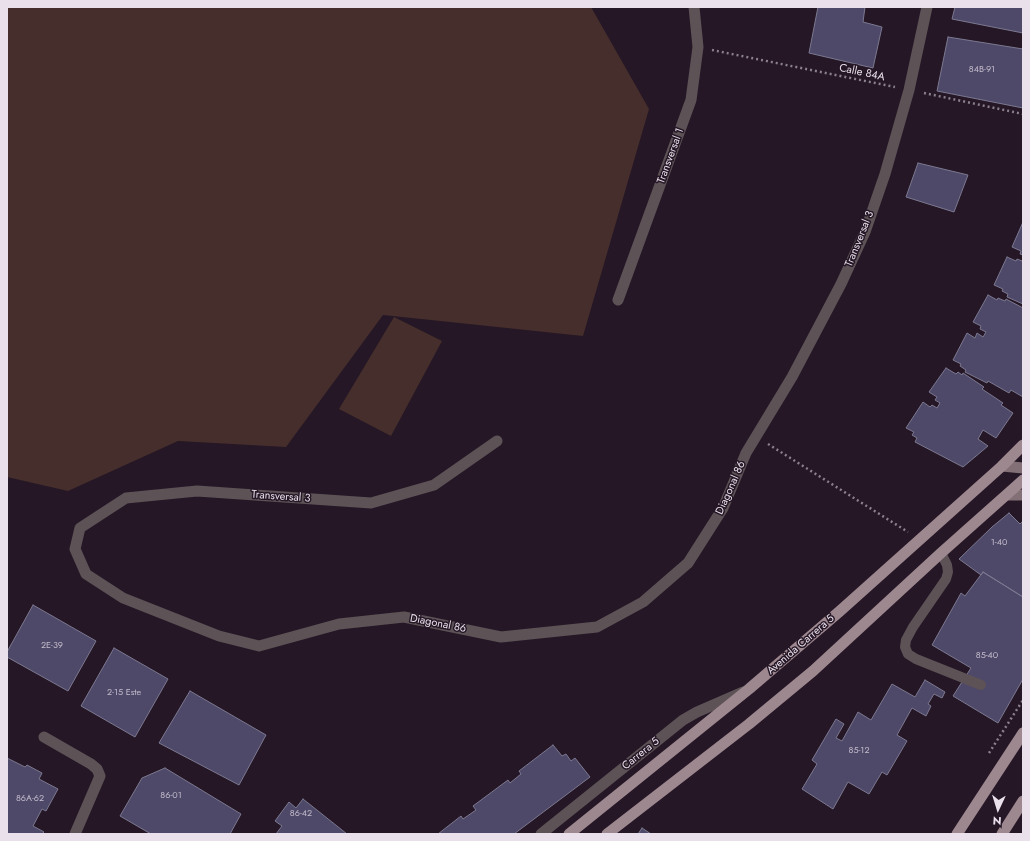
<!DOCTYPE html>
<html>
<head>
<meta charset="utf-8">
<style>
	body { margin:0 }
	#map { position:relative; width:1030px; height:841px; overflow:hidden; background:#251726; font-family:Jost,sans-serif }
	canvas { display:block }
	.frame { position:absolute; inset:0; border:8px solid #eae0eb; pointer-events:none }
	.north { position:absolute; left:978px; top:789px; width:40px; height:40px; -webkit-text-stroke:3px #251726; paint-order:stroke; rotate:184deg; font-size:11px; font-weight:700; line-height:16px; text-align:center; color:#eae0eb }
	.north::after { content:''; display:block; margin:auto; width:14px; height:18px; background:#eae0eb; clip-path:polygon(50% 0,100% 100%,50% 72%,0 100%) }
</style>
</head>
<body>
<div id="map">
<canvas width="1030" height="841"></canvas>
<div class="frame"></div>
<div class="north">N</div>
</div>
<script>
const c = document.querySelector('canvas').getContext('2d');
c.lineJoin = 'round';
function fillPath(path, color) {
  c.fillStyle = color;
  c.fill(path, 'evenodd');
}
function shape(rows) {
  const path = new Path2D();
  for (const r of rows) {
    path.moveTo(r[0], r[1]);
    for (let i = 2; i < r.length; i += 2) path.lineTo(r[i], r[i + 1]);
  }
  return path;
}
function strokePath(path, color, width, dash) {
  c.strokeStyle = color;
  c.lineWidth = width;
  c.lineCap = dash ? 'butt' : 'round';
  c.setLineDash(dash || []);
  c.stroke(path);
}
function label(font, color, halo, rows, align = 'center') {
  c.font = font + ' Jost,sans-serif';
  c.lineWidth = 3;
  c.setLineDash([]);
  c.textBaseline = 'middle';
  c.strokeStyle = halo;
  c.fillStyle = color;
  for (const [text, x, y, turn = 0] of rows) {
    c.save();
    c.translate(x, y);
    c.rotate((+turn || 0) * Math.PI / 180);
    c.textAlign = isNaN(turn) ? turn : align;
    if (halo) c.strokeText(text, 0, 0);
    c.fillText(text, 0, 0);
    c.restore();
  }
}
fillPath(shape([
	[7,7,591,7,649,109,583,336,383,315,286,447,178,441,68,491,7,477],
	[394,317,442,341,391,436,339,409]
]), '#452e2b');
const building = shape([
	[818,7,865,7,863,22,882,27,873,68,809,53,818,7],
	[955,7,1023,7,1023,33,952,19,955,7],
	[948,37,1023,49,1023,108,937,91,948,37],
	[918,163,968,175,954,212,906,197,918,163],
	[1023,222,1023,255,1020,254,1021,251,1012,247,1023,222],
	[1007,257,1016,261,1017,259,1022,261,1023,259,1023,304,1007,297,1008,294,1002,291,1003,289,994,285,1007,257],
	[988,295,997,300,998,298,1005,301,1006,299,1023,308,1023,397,1011,390,1009,393,988,381,987,383,965,372,966,370,960,366,961,364,953,360,967,333,975,338,977,333,983,337,986,332,980,329,981,326,973,322,988,295],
	[946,368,956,374,958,372,962,375,963,373,984,387,982,389,1003,403,1001,405,1013,413,996,438,983,430,978,439,988,446,963,467,915,442,917,438,912,435,914,432,906,428,923,402,930,407,932,405,937,408,940,403,935,400,937,397,929,392,946,368],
	[1009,513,1020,524,1023,521,1023,597,983,572,981,575,959,559,992,527,1009,513],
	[983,572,1023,597,1023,679,998,723,953,696,971,668,932,645,961,593,965,596,983,572],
	[33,605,96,641,68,691,7,657,7,652,33,605],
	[114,648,168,679,135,737,81,706,114,648],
	[925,680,945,692,942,698,934,694,928,704,931,706,926,716,912,708,897,735,907,741,887,775,882,772,869,794,848,782,833,809,802,789,817,764,812,760,836,719,844,724,836,738,842,741,858,712,871,720,892,684,915,697,925,680],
	[190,691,266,735,239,785,159,743,190,691],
	[553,745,562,756,566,754,571,761,575,758,590,777,514,834,438,834,461,816,463,819,476,810,473,806,508,780,510,783,521,774,519,771,553,745],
	[7,758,25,767,27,765,42,773,39,779,58,789,46,811,42,809,33,826,44,832,42,834,7,834,7,758],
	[165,768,241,814,230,834,151,834,120,816,142,778,165,768],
	[303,799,347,834,276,834,282,826,275,821,289,802,296,808,303,799],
	[642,828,651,834,638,834,642,828]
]);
fillPath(building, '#4e4969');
strokePath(building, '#7c7990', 1);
strokePath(shape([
	[712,50,895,87],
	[924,93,1023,114],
	[768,444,908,532],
	[989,753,1023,700]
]), '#8c808d', 2.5, [2, 3]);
strokePath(shape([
	[941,553,947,565,948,572,946,579,913,627,906,640,905,647,908,654,916,659,981,685]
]), '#5d5256', 10);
strokePath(shape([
	[618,300,691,100,698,47,694,7],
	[497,441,434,485,371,503,197,491,126,498,80,528,75,549,86,574,123,598,219,636,259,646,339,624,404,617,501,637,597,627,643,602,688,563,723,508,746,453,792,377,841,284,865,232,885,174,909,90,927,7],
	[44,737,91,764,97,769,100,776,75,834],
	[541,834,683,720,697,712,743,692]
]), '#5d5256', 11);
strokePath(shape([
	[1002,466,1023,468],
	[1008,495,1023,495]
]), '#827076', 11);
strokePath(shape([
	[569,834,749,689,840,611,1002,466,1023,445],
	[607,834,749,724,813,671,941,553,1023,480],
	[957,834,1023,733],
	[1002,834,1023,801]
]), '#9e8890', 11);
label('9px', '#c3baca', null, [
	["84B-91",982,70],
	["1-40",999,543],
	["2E-39",52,646],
	["85-40",987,656],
	["2-15 Este",124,693],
	["85-12",859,751],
	["86-01",171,796],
	["86A-62",30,799],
	["86-42",301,814]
]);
label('11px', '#eae0eb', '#251726', [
	["Calle 84A",862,73,12],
	["Transversal 1",671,156,-70],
	["Transversal 3",860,239,-68],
	["Diagonal 86",731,488,-66],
	["Transversal 3",281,497,4],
	["Diagonal 86",438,624,11],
	["Avenida Carrera 5",801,645,-41],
	["Carrera 5",641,754,-39]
]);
</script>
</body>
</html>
